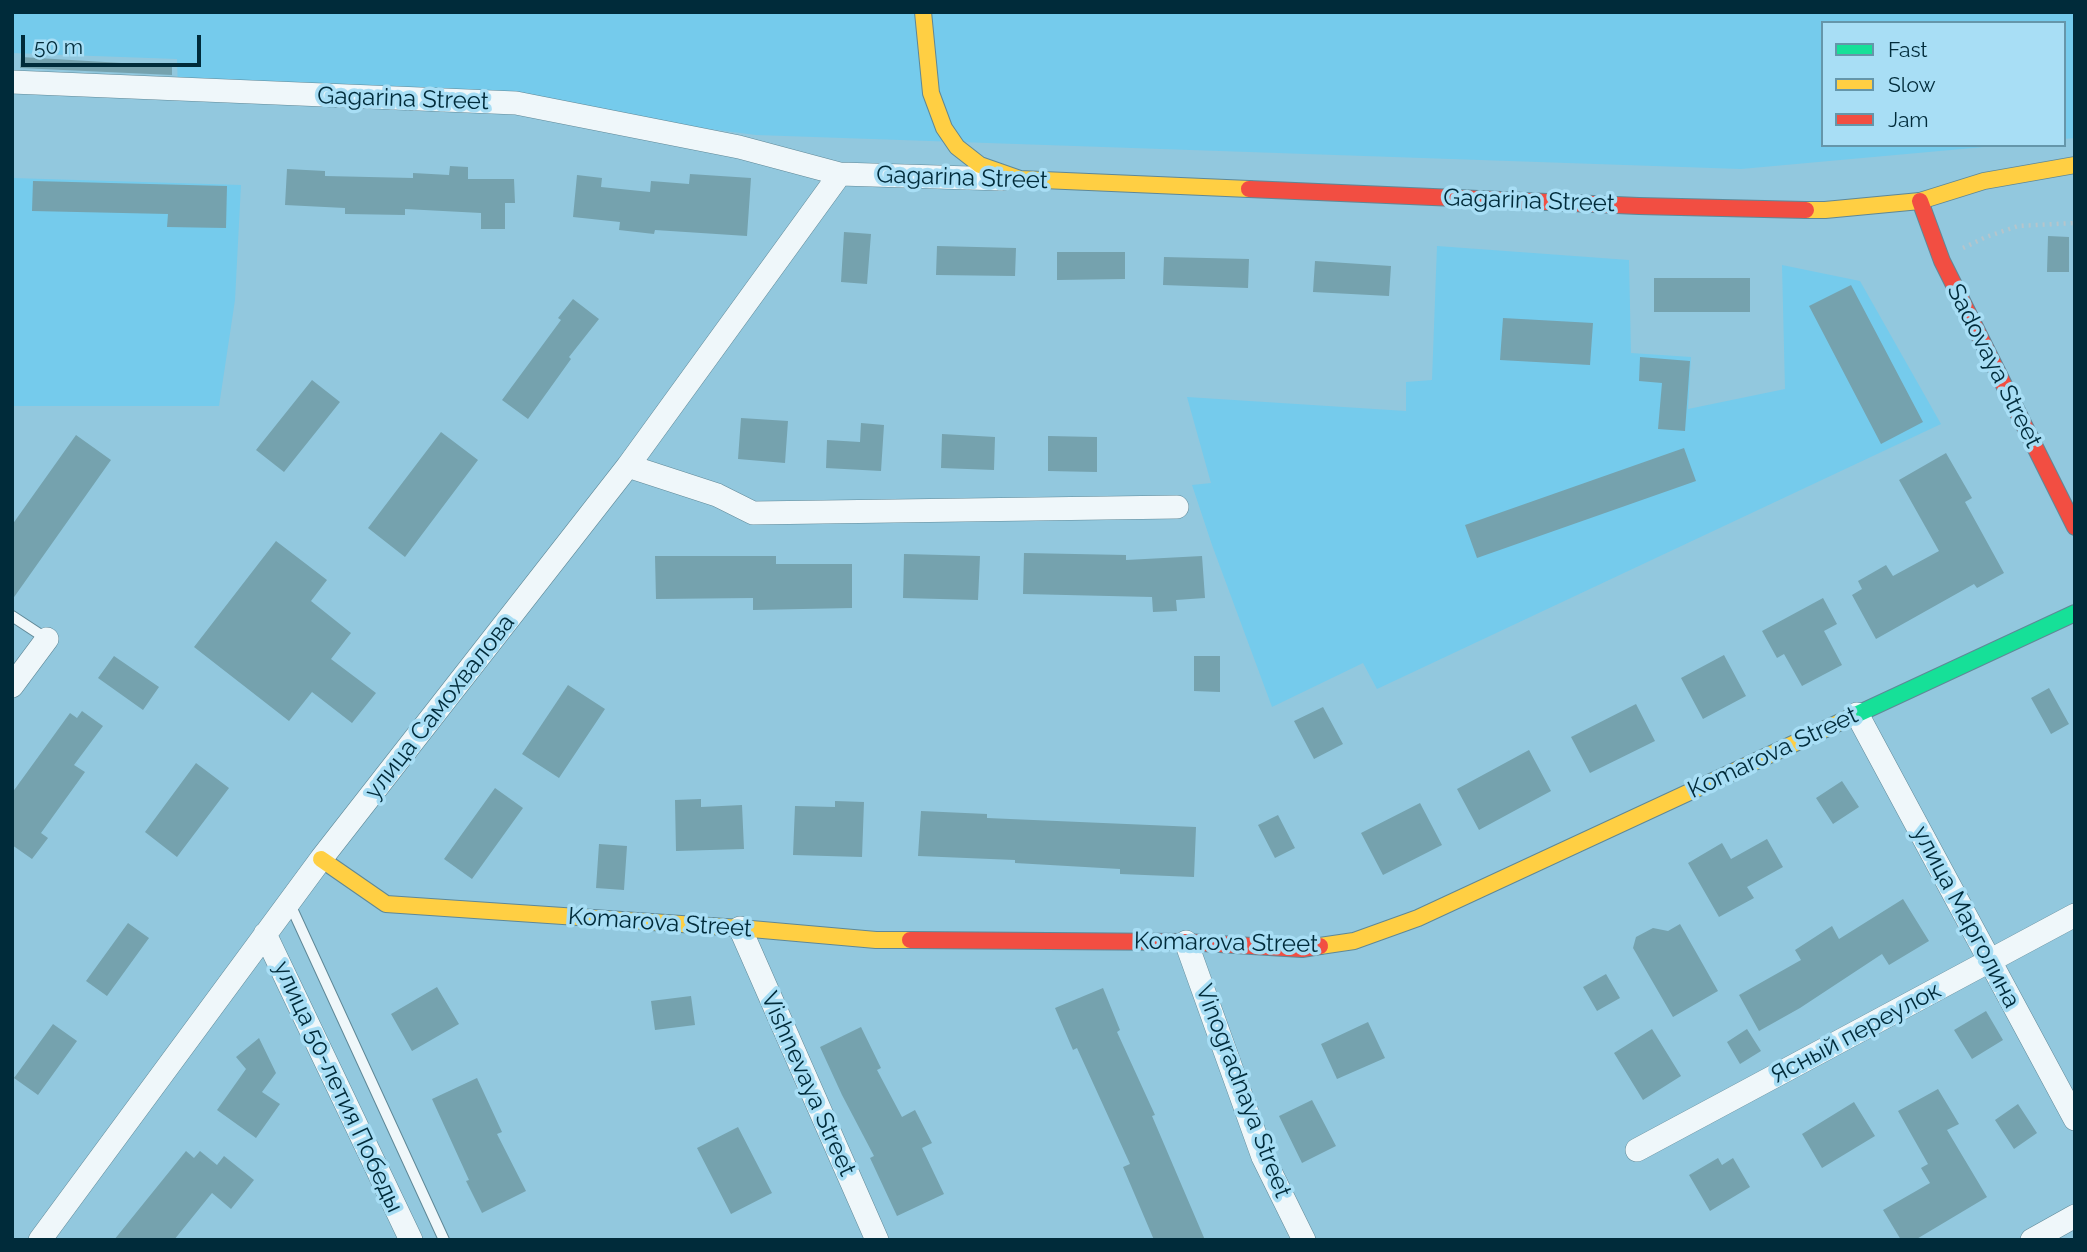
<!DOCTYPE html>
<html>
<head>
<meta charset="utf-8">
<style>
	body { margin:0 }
	#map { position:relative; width:2087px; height:1252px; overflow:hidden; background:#92c8de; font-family:Raleway,sans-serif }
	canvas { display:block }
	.frame { position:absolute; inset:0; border:14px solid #002b3a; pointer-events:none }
	.legend { position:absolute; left:1821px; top:21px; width:245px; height:126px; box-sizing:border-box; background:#a8def5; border:2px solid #6596aa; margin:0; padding:9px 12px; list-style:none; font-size:21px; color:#002b3a }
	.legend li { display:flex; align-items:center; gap:14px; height:35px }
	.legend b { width:35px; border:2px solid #6596aa }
	.scale { position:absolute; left:21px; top:35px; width:180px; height:32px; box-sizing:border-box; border:4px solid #002b3a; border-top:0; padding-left:9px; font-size:21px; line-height:24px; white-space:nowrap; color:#002b3a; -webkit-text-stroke:5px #a8def5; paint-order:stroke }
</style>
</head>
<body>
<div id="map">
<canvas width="2087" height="1252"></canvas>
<div class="frame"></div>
<ul class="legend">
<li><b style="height:9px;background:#16e098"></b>Fast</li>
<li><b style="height:9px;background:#ffcf43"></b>Slow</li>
<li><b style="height:9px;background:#f24e42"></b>Jam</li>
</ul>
<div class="scale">50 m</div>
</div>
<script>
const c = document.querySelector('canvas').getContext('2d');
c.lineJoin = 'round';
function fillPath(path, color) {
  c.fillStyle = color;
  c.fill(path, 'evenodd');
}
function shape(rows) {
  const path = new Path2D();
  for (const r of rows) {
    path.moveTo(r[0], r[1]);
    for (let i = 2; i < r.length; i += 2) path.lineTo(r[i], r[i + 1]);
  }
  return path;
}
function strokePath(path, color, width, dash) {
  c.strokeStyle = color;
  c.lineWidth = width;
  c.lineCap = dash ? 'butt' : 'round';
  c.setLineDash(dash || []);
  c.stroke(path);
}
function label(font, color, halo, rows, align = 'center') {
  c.font = font + ' Raleway,sans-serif';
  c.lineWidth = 7;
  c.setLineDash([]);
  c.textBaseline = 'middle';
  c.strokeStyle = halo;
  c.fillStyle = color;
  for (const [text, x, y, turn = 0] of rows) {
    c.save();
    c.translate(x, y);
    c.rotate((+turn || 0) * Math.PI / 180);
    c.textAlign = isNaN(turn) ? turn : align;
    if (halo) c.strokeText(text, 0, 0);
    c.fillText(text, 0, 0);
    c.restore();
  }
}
fillPath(shape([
	[12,12,2075,12,2075,138,2064,139,2064,23,1823,23,1823,145,2006,145,1741,169,756,135,467,98,178,91,177,59,12,53],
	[12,178,241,185,235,300,219,406,12,406],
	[1437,246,1629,260,1631,353,1691,357,1688,409,1785,389,1782,265,1860,281,1941,424,1377,689,1363,663,1272,707,1212,545,1192,485,1211,483,1187,397,1406,411,1406,382,1432,380]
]), '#75cbec');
fillPath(shape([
	[21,57,172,66,172,75,20,68],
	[450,166,468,167,468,179,514,179,515,203,505,203,505,229,481,229,481,213,405,209,405,215,345,214,345,208,285,205,287,169,325,171,325,176,413,178,413,173,449,175],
	[690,174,751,178,747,236,655,230,654,234,619,230,620,222,573,217,577,175,602,178,601,187,650,192,651,181,689,184],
	[33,181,227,186,226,228,167,227,168,214,32,211],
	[844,232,871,234,867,284,841,282],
	[2048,236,2069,237,2069,272,2047,272],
	[937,246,1016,248,1015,276,936,275],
	[1057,252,1125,252,1125,279,1057,280],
	[1164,257,1249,259,1248,288,1163,285],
	[1315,261,1391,266,1389,296,1313,292],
	[1654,278,1750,278,1750,312,1654,312],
	[1851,285,1923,422,1881,444,1809,306],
	[573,299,599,319,569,357,571,359,528,419,502,400,561,320,558,318],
	[1503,318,1593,323,1590,365,1500,360],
	[1640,357,1690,361,1685,431,1658,429,1662,383,1639,381],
	[312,380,340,402,284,472,256,450],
	[741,418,788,421,785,463,738,459],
	[861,423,884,425,881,471,826,468,827,440,860,442],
	[441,432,478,460,405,557,368,528],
	[942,434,995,437,994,470,941,468],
	[76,435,111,460,12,600,12,525],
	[1048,436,1097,437,1097,472,1048,471],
	[1684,448,1696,481,1477,558,1465,525],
	[1946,453,1972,498,1965,502,2004,573,1977,588,1974,584,1876,639,1852,595,1862,589,1858,581,1886,565,1893,576,1939,551,1899,480],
	[276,541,327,580,311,601,351,633,331,659,376,693,352,723,312,692,289,721,194,647],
	[1024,553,1126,555,1126,560,1202,556,1205,598,1176,600,1177,611,1153,612,1152,597,1023,594],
	[904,554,980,556,978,600,903,598],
	[655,556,776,556,776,564,852,564,852,608,753,610,753,598,656,599],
	[1823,598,1837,624,1824,631,1842,665,1802,686,1784,654,1777,658,1762,631],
	[1724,655,1746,696,1703,719,1681,678],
	[114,656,159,687,143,710,98,678],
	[1194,656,1220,656,1220,692,1194,691],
	[568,685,605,709,559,778,522,754],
	[2049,688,2069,724,2051,734,2031,698],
	[1636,704,1655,741,1590,773,1571,737],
	[1323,707,1343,744,1314,759,1294,721],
	[82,711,103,726,74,765,85,772,41,833,48,838,32,859,12,845,12,793,70,713,77,718],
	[1529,750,1551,791,1479,830,1457,789],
	[196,763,229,788,177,857,145,832],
	[1842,781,1859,807,1833,824,1816,798],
	[495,788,523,808,472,879,444,859],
	[701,799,701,807,742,805,744,849,676,851,675,800],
	[835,801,864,802,862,857,793,855,795,806,835,807],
	[1420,803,1442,845,1383,875,1361,833],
	[921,811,987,814,987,818,1196,827,1194,877,1120,874,1120,869,1015,863,1015,860,918,856],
	[1278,815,1295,848,1275,858,1258,825],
	[1767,839,1783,867,1747,887,1754,898,1719,917,1688,863,1722,843,1731,859],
	[599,844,627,846,624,890,596,888],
	[1903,899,1929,941,1889,965,1882,954,1800,1008,1759,1031,1739,995,1801,960,1795,950,1832,926,1839,939],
	[128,923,149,938,107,996,86,981],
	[1680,924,1718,991,1673,1017,1633,948,1636,937,1653,928,1668,931],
	[1606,974,1620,998,1597,1011,1583,987],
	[437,987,459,1024,412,1051,391,1014],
	[1103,988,1120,1030,1117,1032,1155,1115,1152,1116,1205,1240,1154,1240,1123,1167,1130,1164,1077,1048,1073,1050,1055,1008],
	[691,996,695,1025,655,1030,651,1001],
	[1986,1011,2003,1040,1972,1059,1954,1030],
	[1368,1022,1385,1058,1337,1079,1321,1044],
	[53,1024,77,1041,38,1095,14,1078],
	[861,1027,881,1068,877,1070,902,1117,915,1110,932,1143,922,1148,944,1194,897,1216,870,1158,874,1156,842,1095,820,1047],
	[1652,1029,1681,1076,1643,1100,1614,1053],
	[1747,1029,1761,1051,1740,1064,1727,1042],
	[259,1038,276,1073,262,1092,280,1104,256,1138,217,1110,246,1069,236,1057],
	[477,1078,502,1132,497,1134,526,1191,482,1213,466,1181,469,1180,432,1099],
	[1938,1089,1959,1124,1947,1130,1987,1197,1915,1240,1901,1240,1883,1210,1930,1183,1921,1168,1928,1164,1898,1111],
	[1312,1100,1336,1146,1302,1163,1279,1116],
	[1854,1102,1875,1136,1822,1168,1802,1134],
	[2018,1104,2037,1133,2014,1149,1995,1120],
	[738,1127,772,1193,731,1214,697,1148],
	[186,1151,194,1158,200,1151,217,1165,224,1156,254,1180,231,1209,212,1193,174,1240,114,1240],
	[1718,1158,1722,1165,1733,1158,1750,1187,1710,1211,1689,1175]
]), '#75a2ae');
const lane = shape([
	[12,616,47,639],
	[289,902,444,1240]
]);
const street = shape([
	[12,82,516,103,739,147,840,174,1002,179],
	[628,466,717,495,753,513,1177,507],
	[12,686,47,639],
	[1857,714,2075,1119],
	[740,928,877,1240],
	[265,934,411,1240],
	[1186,942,1263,1157,1304,1240],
	[1637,1150,2075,915],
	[40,1240,321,859,628,466,840,174],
	[2032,1240,2075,1216]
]);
const fast = shape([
	[1849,718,2075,613]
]);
const slow = shape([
	[923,12,931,93,944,128,957,147,980,165,1020,179,1249,189],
	[1806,210,1825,210,1920,201,1984,181,2075,165],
	[321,859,386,904,740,928,876,940,910,940],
	[1320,946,1354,941,1418,918,1849,718]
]);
const jam = shape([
	[1249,189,1639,206,1806,210],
	[1920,201,1942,261,2075,527],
	[910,940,1186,942,1302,949,1320,946]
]);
strokePath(lane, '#5f8897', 12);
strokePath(street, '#5f8897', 24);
strokePath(fast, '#5f8897', 18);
strokePath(slow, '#5f8897', 18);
strokePath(jam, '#5f8897', 18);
strokePath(shape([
	[1963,248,1986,237,2018,226,2075,223]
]), '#b5c5cc', 4.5, [2, 5]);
strokePath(lane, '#eff7fa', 10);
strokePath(street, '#eff7fa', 23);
strokePath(fast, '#16e098', 16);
strokePath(slow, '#ffcf43', 16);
strokePath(jam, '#f24e42', 16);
label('24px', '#002b3a', '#a8def5', [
	["Gagarina Street",403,99,2],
	["Gagarina Street",962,178,2],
	["Gagarina Street",1529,201,2],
	["Sadovaya Street",1994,366,63],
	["улица Самохвалова",440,707,-52],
	["Komarova Street",1773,753,-25],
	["улица Марголина",1966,917,62],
	["Komarova Street",660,923,4],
	["Komarova Street",1226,943,1],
	["Ясный переулок",1856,1033,-28],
	["Vishnevaya Street",808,1084,66],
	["улица 50-летия Победы",338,1087,65],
	["Vinogradnaya Street",1243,1091,69]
]);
</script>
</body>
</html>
